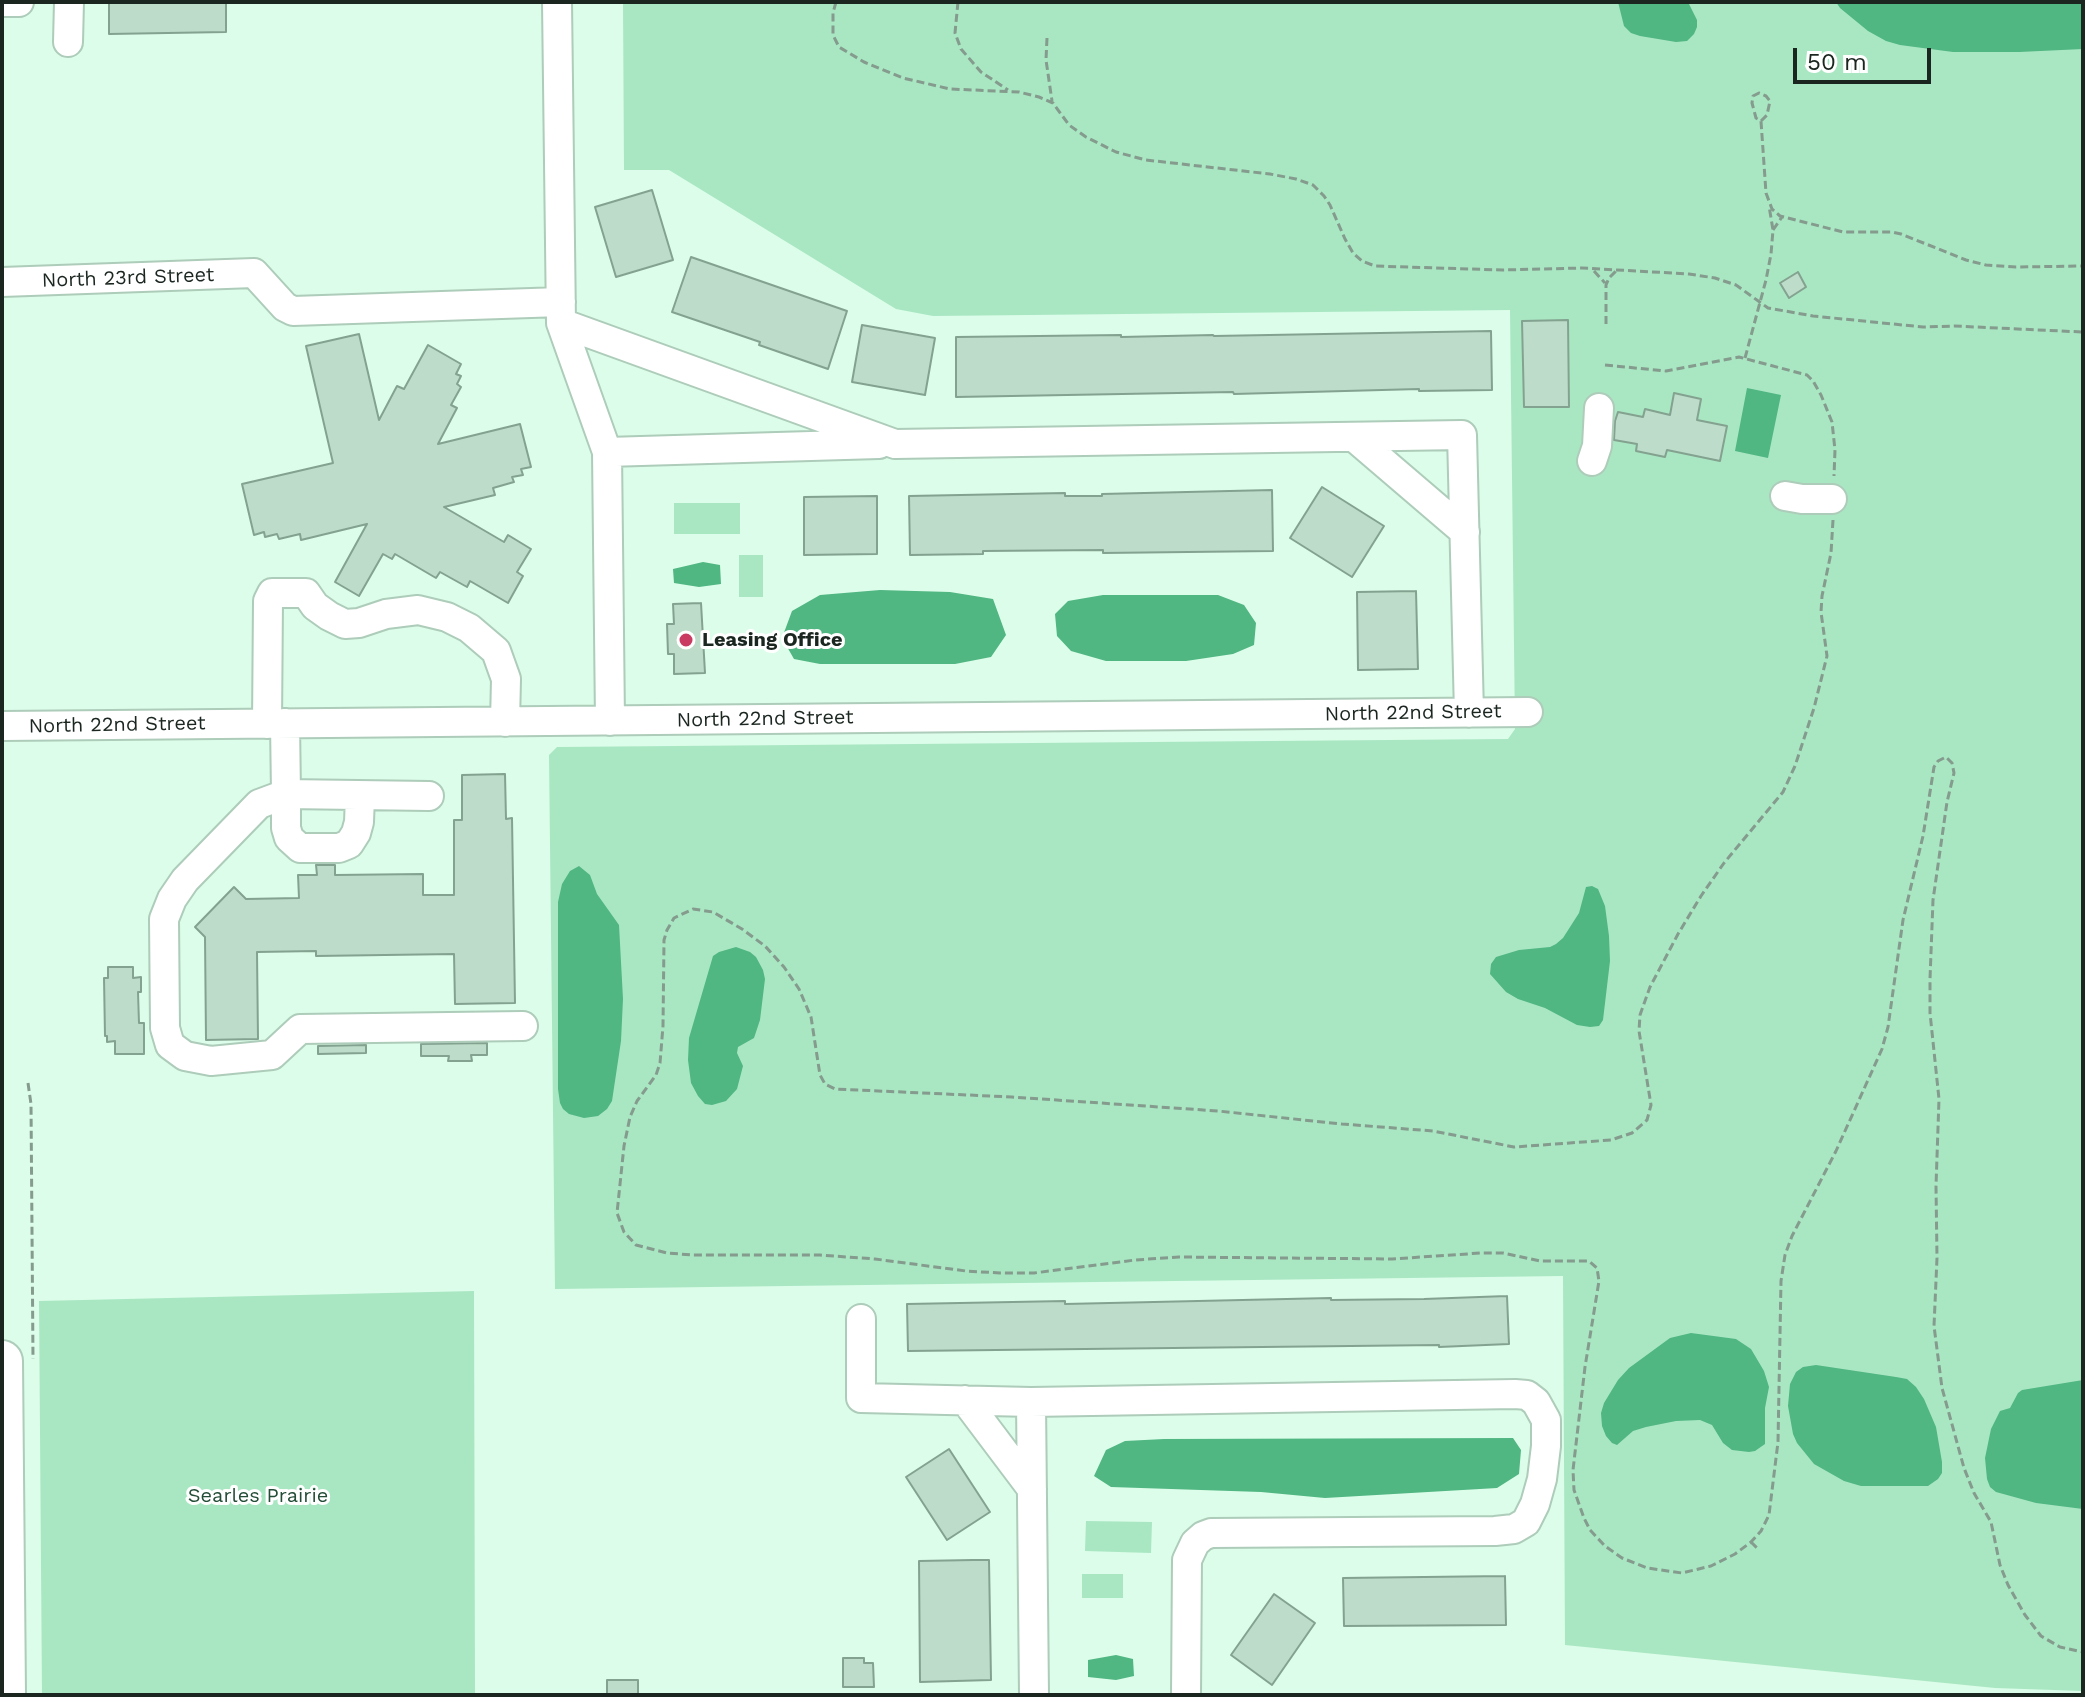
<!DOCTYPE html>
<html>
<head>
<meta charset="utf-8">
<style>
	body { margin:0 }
	#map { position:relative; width:2085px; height:1697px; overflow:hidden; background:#dcfde9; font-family:"Work Sans",sans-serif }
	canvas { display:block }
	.frame { position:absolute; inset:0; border:4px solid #1a261f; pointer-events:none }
	.scale { position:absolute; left:1793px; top:48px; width:138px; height:36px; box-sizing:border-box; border:4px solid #1a261f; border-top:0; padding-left:10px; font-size:24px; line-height:28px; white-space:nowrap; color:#1a261f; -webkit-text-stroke:6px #fff; paint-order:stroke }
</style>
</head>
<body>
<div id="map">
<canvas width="2085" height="1697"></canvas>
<div class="frame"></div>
<div class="scale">50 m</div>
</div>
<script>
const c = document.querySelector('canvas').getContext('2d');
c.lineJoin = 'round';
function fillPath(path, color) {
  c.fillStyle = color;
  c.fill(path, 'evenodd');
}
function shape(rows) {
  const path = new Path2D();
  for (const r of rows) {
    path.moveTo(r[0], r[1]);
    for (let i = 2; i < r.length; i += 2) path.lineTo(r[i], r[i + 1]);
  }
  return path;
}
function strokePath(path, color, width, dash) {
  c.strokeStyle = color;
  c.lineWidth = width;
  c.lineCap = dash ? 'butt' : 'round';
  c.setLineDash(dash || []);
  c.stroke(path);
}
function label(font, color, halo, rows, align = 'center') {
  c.font = font + ' "Work Sans",sans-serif';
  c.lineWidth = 6;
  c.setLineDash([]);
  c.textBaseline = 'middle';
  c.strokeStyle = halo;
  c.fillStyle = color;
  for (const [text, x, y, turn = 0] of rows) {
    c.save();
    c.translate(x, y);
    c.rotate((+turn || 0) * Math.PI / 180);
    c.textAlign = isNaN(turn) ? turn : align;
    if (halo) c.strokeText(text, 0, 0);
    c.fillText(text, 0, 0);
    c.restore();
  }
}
fillPath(shape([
	[623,2,2083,2,2083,1691,1995,1688,1565,1645,1563,1276,555,1289,549,755,557,747,1508,739,1515,729,1510,310,933,316,896,309,669,170,624,170],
	[674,503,740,503,740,534,674,534],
	[739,555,763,555,763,597,739,597],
	[474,1291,475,1695,42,1695,39,1301],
	[1086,1521,1152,1522,1151,1553,1085,1551],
	[1082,1574,1123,1574,1123,1598,1082,1598]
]), '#a9e7c3');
fillPath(shape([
	[1618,2,1688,2,1697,20,1697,27,1694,34,1687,41,1676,42,1640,36,1631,33,1624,26],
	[1836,2,2083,2,2083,49,2019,52,1953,52,1900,45,1886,41,1868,31,1840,8],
	[1747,388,1781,395,1768,458,1735,451],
	[703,562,720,565,721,584,699,587,674,583,673,569],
	[880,590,950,592,993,599,1006,635,991,657,955,664,820,664,794,659,782,638,792,611,820,595],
	[1103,595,1218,595,1244,605,1256,623,1254,645,1233,654,1186,661,1106,661,1071,651,1057,636,1055,614,1068,601],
	[579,866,590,875,597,894,619,925,623,999,621,1041,612,1101,607,1109,598,1116,584,1118,569,1114,563,1109,560,1103,558,1089,558,902,562,884,570,871],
	[1592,886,1598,889,1605,906,1609,936,1610,961,1603,1020,1599,1026,1590,1027,1577,1025,1545,1008,1518,999,1506,992,1490,974,1491,964,1496,957,1519,950,1550,947,1556,944,1563,938,1579,913,1586,887],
	[736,947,750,952,756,957,763,970,765,979,760,1020,754,1038,738,1047,737,1053,743,1066,737,1089,726,1101,712,1105,705,1104,698,1096,691,1083,688,1060,689,1038,713,956,719,952],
	[1691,1333,1736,1339,1751,1349,1764,1371,1769,1387,1765,1408,1765,1444,1755,1451,1749,1452,1732,1450,1723,1443,1712,1425,1700,1420,1676,1421,1646,1427,1633,1431,1617,1445,1612,1443,1606,1436,1602,1426,1601,1413,1604,1403,1618,1380,1629,1368,1670,1338],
	[1816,1365,1896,1377,1907,1379,1916,1387,1924,1399,1936,1427,1942,1462,1942,1473,1938,1479,1928,1486,1861,1486,1844,1481,1814,1464,1797,1443,1793,1434,1788,1406,1790,1384,1796,1372,1803,1367],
	[2083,1380,2083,1509,2036,1503,1996,1492,1990,1487,1987,1479,1985,1458,1991,1429,2000,1411,2010,1408,2018,1393,2022,1390],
	[1513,1438,1521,1450,1519,1474,1497,1488,1325,1498,1261,1492,1111,1487,1094,1476,1106,1450,1125,1441,1164,1439],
	[1116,1655,1133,1659,1134,1676,1116,1680,1088,1677,1088,1660]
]), '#50b682');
const building = shape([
	[109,2,226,2,226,32,109,34,109,2],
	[652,190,673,260,616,277,595,207,652,190],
	[691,257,847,311,828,369,759,345,760,342,672,312,691,257],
	[1798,272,1806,287,1789,298,1780,283,1798,272],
	[1568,320,1569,407,1524,407,1522,321,1568,320],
	[862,325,935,338,925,395,852,382,862,325],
	[1491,331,1492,390,1419,391,1419,389,1234,394,1233,392,956,397,956,337,1121,335,1121,337,1213,335,1214,336,1491,331],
	[359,334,379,420,397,386,404,389,428,345,461,364,456,374,461,376,457,384,461,387,451,405,457,408,438,444,520,424,531,467,521,469,523,475,512,477,514,482,493,488,495,495,444,507,504,542,508,535,531,549,517,572,523,576,508,603,470,581,467,587,440,572,436,578,395,554,392,559,383,554,359,596,335,582,367,524,301,540,300,534,279,539,277,534,265,537,264,532,254,535,242,484,333,463,306,346,359,334],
	[1674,393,1701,399,1697,420,1727,426,1720,461,1667,450,1665,457,1636,451,1637,444,1614,440,1615,421,1618,412,1643,417,1645,409,1670,415,1674,393],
	[1322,487,1384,526,1352,577,1290,538,1322,487],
	[1272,490,1273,551,1103,553,1103,550,983,551,983,554,910,555,909,496,1065,493,1065,496,1102,496,1102,494,1272,490],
	[877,496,877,554,804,555,804,497,877,496],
	[1416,591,1418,669,1358,670,1357,592,1416,591],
	[701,603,705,673,674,674,674,654,668,654,667,624,674,624,673,604,701,603],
	[505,774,506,819,512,818,515,1003,455,1004,454,954,316,956,316,951,257,952,258,1039,206,1040,205,937,195,927,234,887,246,899,299,898,298,875,317,875,316,865,335,865,335,875,423,874,423,895,454,895,454,820,462,820,462,775,505,774],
	[108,967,133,967,133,978,141,977,141,992,138,992,139,1023,144,1023,144,1054,115,1054,115,1041,107,1042,107,1036,105,1036,104,978,108,978,108,967],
	[487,1043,487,1055,471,1055,472,1061,448,1061,449,1056,421,1056,421,1044,487,1043],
	[366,1045,366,1053,318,1054,318,1046,366,1045],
	[1507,1296,1509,1344,1439,1347,1439,1345,908,1351,907,1304,1065,1301,1065,1304,1331,1298,1331,1300,1424,1299,1507,1296],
	[949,1449,990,1512,947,1540,906,1477,949,1449],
	[973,1560,989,1560,991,1680,920,1682,919,1561,973,1560],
	[1505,1576,1506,1625,1344,1626,1343,1578,1505,1576],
	[1274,1594,1315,1623,1272,1685,1231,1655,1274,1594],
	[843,1658,864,1658,864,1663,873,1663,874,1687,843,1687,843,1658],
	[607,1680,638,1680,638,1695,607,1695,607,1680]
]);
fillPath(building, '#bddcc9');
strokePath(building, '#84a290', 2);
const minor = shape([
	[2,2,19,2],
	[557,2,561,323,607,452,610,721],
	[68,42,69,2],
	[2,282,254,273,285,307,293,311,561,302],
	[561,323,895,444,1462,435,1469,713],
	[1354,437,1465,532],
	[607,452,879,444],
	[1592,461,1597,446,1599,408],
	[1785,496,1802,499,1832,499],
	[285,723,286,794,259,804,185,880,172,899,164,919,165,1028,170,1045,185,1056,211,1061,272,1055,300,1029,523,1026],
	[267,724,268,601,272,593,306,593,315,606,329,616,345,624,359,623,386,614,418,610,447,617,469,628,496,651,506,679,505,722],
	[2,726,1528,712],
	[360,796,359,822,356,833,349,844,339,848,300,848,289,838,286,828,286,794,429,796],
	[861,1319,861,1398,1031,1402,1515,1394,1527,1395,1536,1402,1546,1420,1546,1446,1542,1479,1535,1504,1526,1522,1514,1529,1495,1531,1211,1533,1203,1536,1195,1543,1187,1560,1186,1695],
	[965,1400,1032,1489],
	[1031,1402,1034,1695]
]);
const highway = shape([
	[2,1361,5,1695]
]);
strokePath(minor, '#adccb9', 32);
strokePath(highway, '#adccb9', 44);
strokePath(shape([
	[836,2,833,13,833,35,839,47,864,62,903,78,950,89,1019,92,1039,97,1053,103,1069,125,1086,137,1116,152,1146,160,1270,174,1296,179,1313,185,1324,196,1330,205,1345,239,1353,253,1362,261,1375,266,1503,270,1582,268,1689,274,1715,278,1736,285,1768,308,1813,316,1923,327,1954,326,2083,332],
	[958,2,955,33,961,49,981,72,1008,90],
	[1047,38,1046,60,1052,101],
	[1761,121,1767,115,1770,101,1766,96,1759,93,1753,96,1752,103,1756,118,1761,121,1766,193,1772,209,1780,216,1843,232,1892,232,1901,234,1966,260,1986,265,2016,267,2083,266],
	[1773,230,1782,217],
	[1594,271,1605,283],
	[1606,324,1606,285,1609,278,1617,270],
	[1745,358,1766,280,1771,254,1773,230,1769,206],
	[1605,365,1666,371,1739,357,1807,375,1813,381,1821,395,1832,422,1835,450,1834,476],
	[1833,520,1831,553,1822,596,1821,612,1827,656,1814,708,1795,766,1783,792,1724,863,1701,896,1678,934,1650,987,1640,1015,1639,1031,1651,1105,1647,1120,1632,1133,1611,1140,1514,1147,1433,1131,1342,1124,1218,1111,1012,1097,835,1089,825,1084,820,1075,811,1017,799,989,784,967,765,946,742,929,713,912,693,909,674,918,667,930,664,940,663,1026,660,1063,656,1075,637,1101,630,1117,624,1146,617,1213,624,1232,636,1245,667,1253,693,1255,820,1255,875,1259,966,1271,1000,1273,1034,1273,1135,1260,1179,1257,1392,1259,1481,1253,1503,1253,1540,1261,1589,1261,1597,1268,1599,1281,1585,1367,1573,1470,1574,1490,1584,1518,1590,1530,1605,1546,1622,1558,1647,1568,1682,1573,1711,1566,1735,1554,1751,1542,1761,1531,1769,1515,1778,1442,1781,1281,1785,1255,1792,1236,1836,1151,1882,1049,1888,1027,1903,920,1923,836,1934,767,1938,761,1946,757,1952,763,1954,773,1947,802,1933,900,1930,979,1930,1013,1939,1099,1936,1186,1937,1258,1934,1326,1942,1388,1964,1468,1974,1493,1991,1522,2000,1565,2008,1585,2025,1615,2041,1636,2060,1647,2083,1652],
	[28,1083,31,1104,33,1359],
	[1751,1542,1759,1550]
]), '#849b8d', 3, [8, 4]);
strokePath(minor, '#fff', 28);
strokePath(highway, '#fff', 40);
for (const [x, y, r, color] of [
	[686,640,8,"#c93b62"]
]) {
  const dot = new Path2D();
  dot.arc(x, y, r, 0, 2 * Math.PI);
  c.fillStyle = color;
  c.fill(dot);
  strokePath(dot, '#fff', 3);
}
label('20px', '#1a261f', '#fff', [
	["North 23rd Street",128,278,-2],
	["North 22nd Street",1413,713,-1],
	["North 22nd Street",765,719,-1],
	["North 22nd Street",117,725,-1]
]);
label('bold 20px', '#1a261f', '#fff', [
	["Leasing Office",702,640]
], 'left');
label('20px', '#234d37', '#fff', [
	["Searles Prairie",258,1496]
]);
</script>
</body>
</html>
